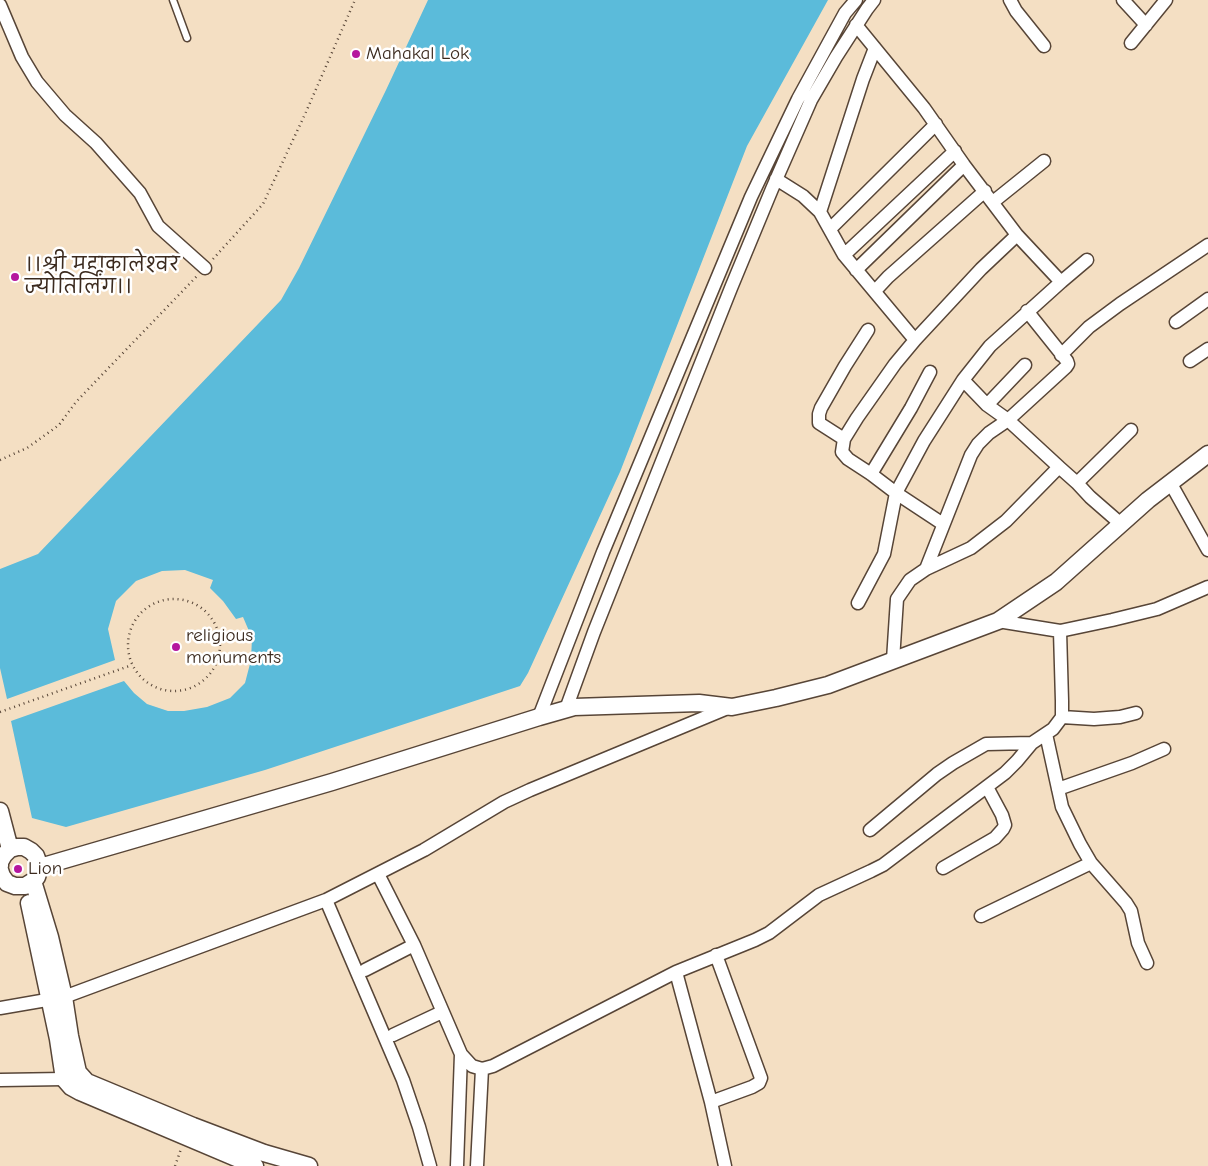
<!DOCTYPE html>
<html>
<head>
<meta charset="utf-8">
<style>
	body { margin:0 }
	canvas { display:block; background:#f4dfc3 }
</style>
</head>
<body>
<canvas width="1208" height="1166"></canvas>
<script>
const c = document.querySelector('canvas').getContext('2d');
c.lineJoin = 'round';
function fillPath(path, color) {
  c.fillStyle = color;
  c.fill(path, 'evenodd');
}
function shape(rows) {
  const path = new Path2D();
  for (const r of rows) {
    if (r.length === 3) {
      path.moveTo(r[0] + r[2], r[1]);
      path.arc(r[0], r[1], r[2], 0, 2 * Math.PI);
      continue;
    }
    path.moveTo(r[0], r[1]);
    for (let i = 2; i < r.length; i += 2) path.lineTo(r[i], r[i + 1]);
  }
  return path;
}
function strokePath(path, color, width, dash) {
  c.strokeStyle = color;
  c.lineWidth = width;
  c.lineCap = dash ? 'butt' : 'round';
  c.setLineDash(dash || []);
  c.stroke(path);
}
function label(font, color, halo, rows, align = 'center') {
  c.font = font + ' "Comic Neue","Playpen Sans Deva",sans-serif';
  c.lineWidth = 5;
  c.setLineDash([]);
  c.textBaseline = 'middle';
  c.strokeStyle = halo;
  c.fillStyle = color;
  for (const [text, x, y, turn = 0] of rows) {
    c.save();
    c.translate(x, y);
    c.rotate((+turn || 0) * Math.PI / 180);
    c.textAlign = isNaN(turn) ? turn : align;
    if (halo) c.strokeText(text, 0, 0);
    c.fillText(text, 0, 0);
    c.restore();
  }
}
fillPath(shape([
	[428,0,828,0,747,146,620,472,528,673,520,686,265,770,66,827,32,818,11,721,124,681,134,693,147,704,168,711,184,711,207,707,230,698,245,683,251,660,252,638,243,617,236,619,223,601,210,588,213,580,185,570,162,571,136,581,116,601,108,629,115,660,7,699,0,668,0,569,38,554,281,300,299,268,386,90]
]), '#5bbbda');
const service = shape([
	[173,0,187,38]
]);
const minor = shape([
	[1010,0,1016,11,1044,46],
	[1123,0,1146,25],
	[0,5,22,57,37,82,65,115,96,143,140,193,158,226,205,268],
	[856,25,924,108,964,165,1017,235,1061,282,990,346,963,380,987,405,1008,420,1059,467,1006,521,971,548,926,569,910,580,897,599,893,660],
	[1131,43,1166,0],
	[776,179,803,196,820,212,844,255,915,340],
	[993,202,1044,161],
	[820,212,863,79,875,48],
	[830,229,936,124],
	[844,255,955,151],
	[856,270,964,165],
	[1061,282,1087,260],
	[875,291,888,277,985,191],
	[1176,322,1208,299],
	[1061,355,1089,327,1120,304,1208,245],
	[1190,361,1208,349],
	[987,405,1025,365],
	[844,439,819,423,819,414,821,408,845,366,868,330],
	[1059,467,1077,483,1090,497,1121,524],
	[871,474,911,408,930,372],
	[1077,483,1131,430],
	[1171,484,1208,550],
	[943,524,896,493,871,474,848,459,842,452,844,439,857,418,895,364,915,340,981,269,1017,235],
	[926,569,971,455,978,444,989,433,1008,420,1066,367,1068,364,1067,361,1027,311],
	[858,603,884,554,896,493,924,441,963,380],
	[998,621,1060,631,1112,620,1157,609,1208,587],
	[566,709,594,632,731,288,772,189,811,100,836,57,867,9,874,0],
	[539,717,603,552,751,197,798,99,845,13,856,0],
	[1062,717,1094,719,1120,717,1136,713],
	[1046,734,1062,807,1080,844,1091,863,1126,903,1131,911,1138,943,1147,963],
	[1058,789,1132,763,1164,749],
	[870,830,937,774,953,763,986,744,1032,743,1053,729,1062,717,1062,701,1060,631],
	[943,868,995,838,1003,829,1005,825,1002,815,987,787],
	[378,874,414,945,461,1054,472,1066,482,1069,493,1066,676,972,755,940,769,933,819,895,871,871,883,865,1005,773,1017,761,1032,743],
	[326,900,403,1080,419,1127,430,1166],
	[981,916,1091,863],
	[365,970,414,945],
	[676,972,711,1102,725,1166],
	[0,1008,64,997,326,900,424,850,504,802,530,790,730,707],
	[393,1035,442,1012],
	[0,1080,64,1079],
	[711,1102,752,1087,759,1083,761,1078,716,955],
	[457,1166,461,1054],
	[477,1166,482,1069]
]);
const tertiary = shape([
	[0,811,10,849],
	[0,866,0,862,4,855,10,849,17,847,24,847,31,851,36,856,40,867,37,877,33,881,25,886,15,886,7,883,2,876,0,870],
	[40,867,332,782,539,717,574,707,699,703,732,707,776,698,828,685,998,621,1056,582,1148,500,1208,454],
	[33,881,50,937,64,997,70,1036,78,1072,87,1082,193,1126,264,1153,309,1166],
	[29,903,58,1039,64,1079,71,1087,80,1092,255,1166]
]);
strokePath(service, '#574537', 9);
strokePath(minor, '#574537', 15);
strokePath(tertiary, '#574537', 19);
strokePath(shape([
	[213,259,263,204,306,112,355,0],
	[0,460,27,448,59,425,76,402,96,381,197,276],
	[174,645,46],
	[0,712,132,665],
	[175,1166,181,1149]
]), '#574537', 2.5, [1, 4]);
strokePath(service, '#fff', 6);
strokePath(minor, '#fff', 12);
strokePath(tertiary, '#fff', 16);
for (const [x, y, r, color] of [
	[356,54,5,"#b5179e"],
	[15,277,5,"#b5179e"],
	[176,647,5,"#b5179e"],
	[18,869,5,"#b5179e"]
]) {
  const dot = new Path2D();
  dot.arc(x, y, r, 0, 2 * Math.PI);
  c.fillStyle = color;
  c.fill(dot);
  strokePath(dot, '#fff', 2);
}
label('19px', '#3b2a1e', '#fff', [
	["Mahakal Lok",366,54],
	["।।श्री महाकालेश्वर",25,266],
	["ज्योतिर्लिंग।।",25,288],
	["religious",186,636],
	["monuments",186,658],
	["Lion",28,869]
], 'left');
</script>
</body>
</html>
